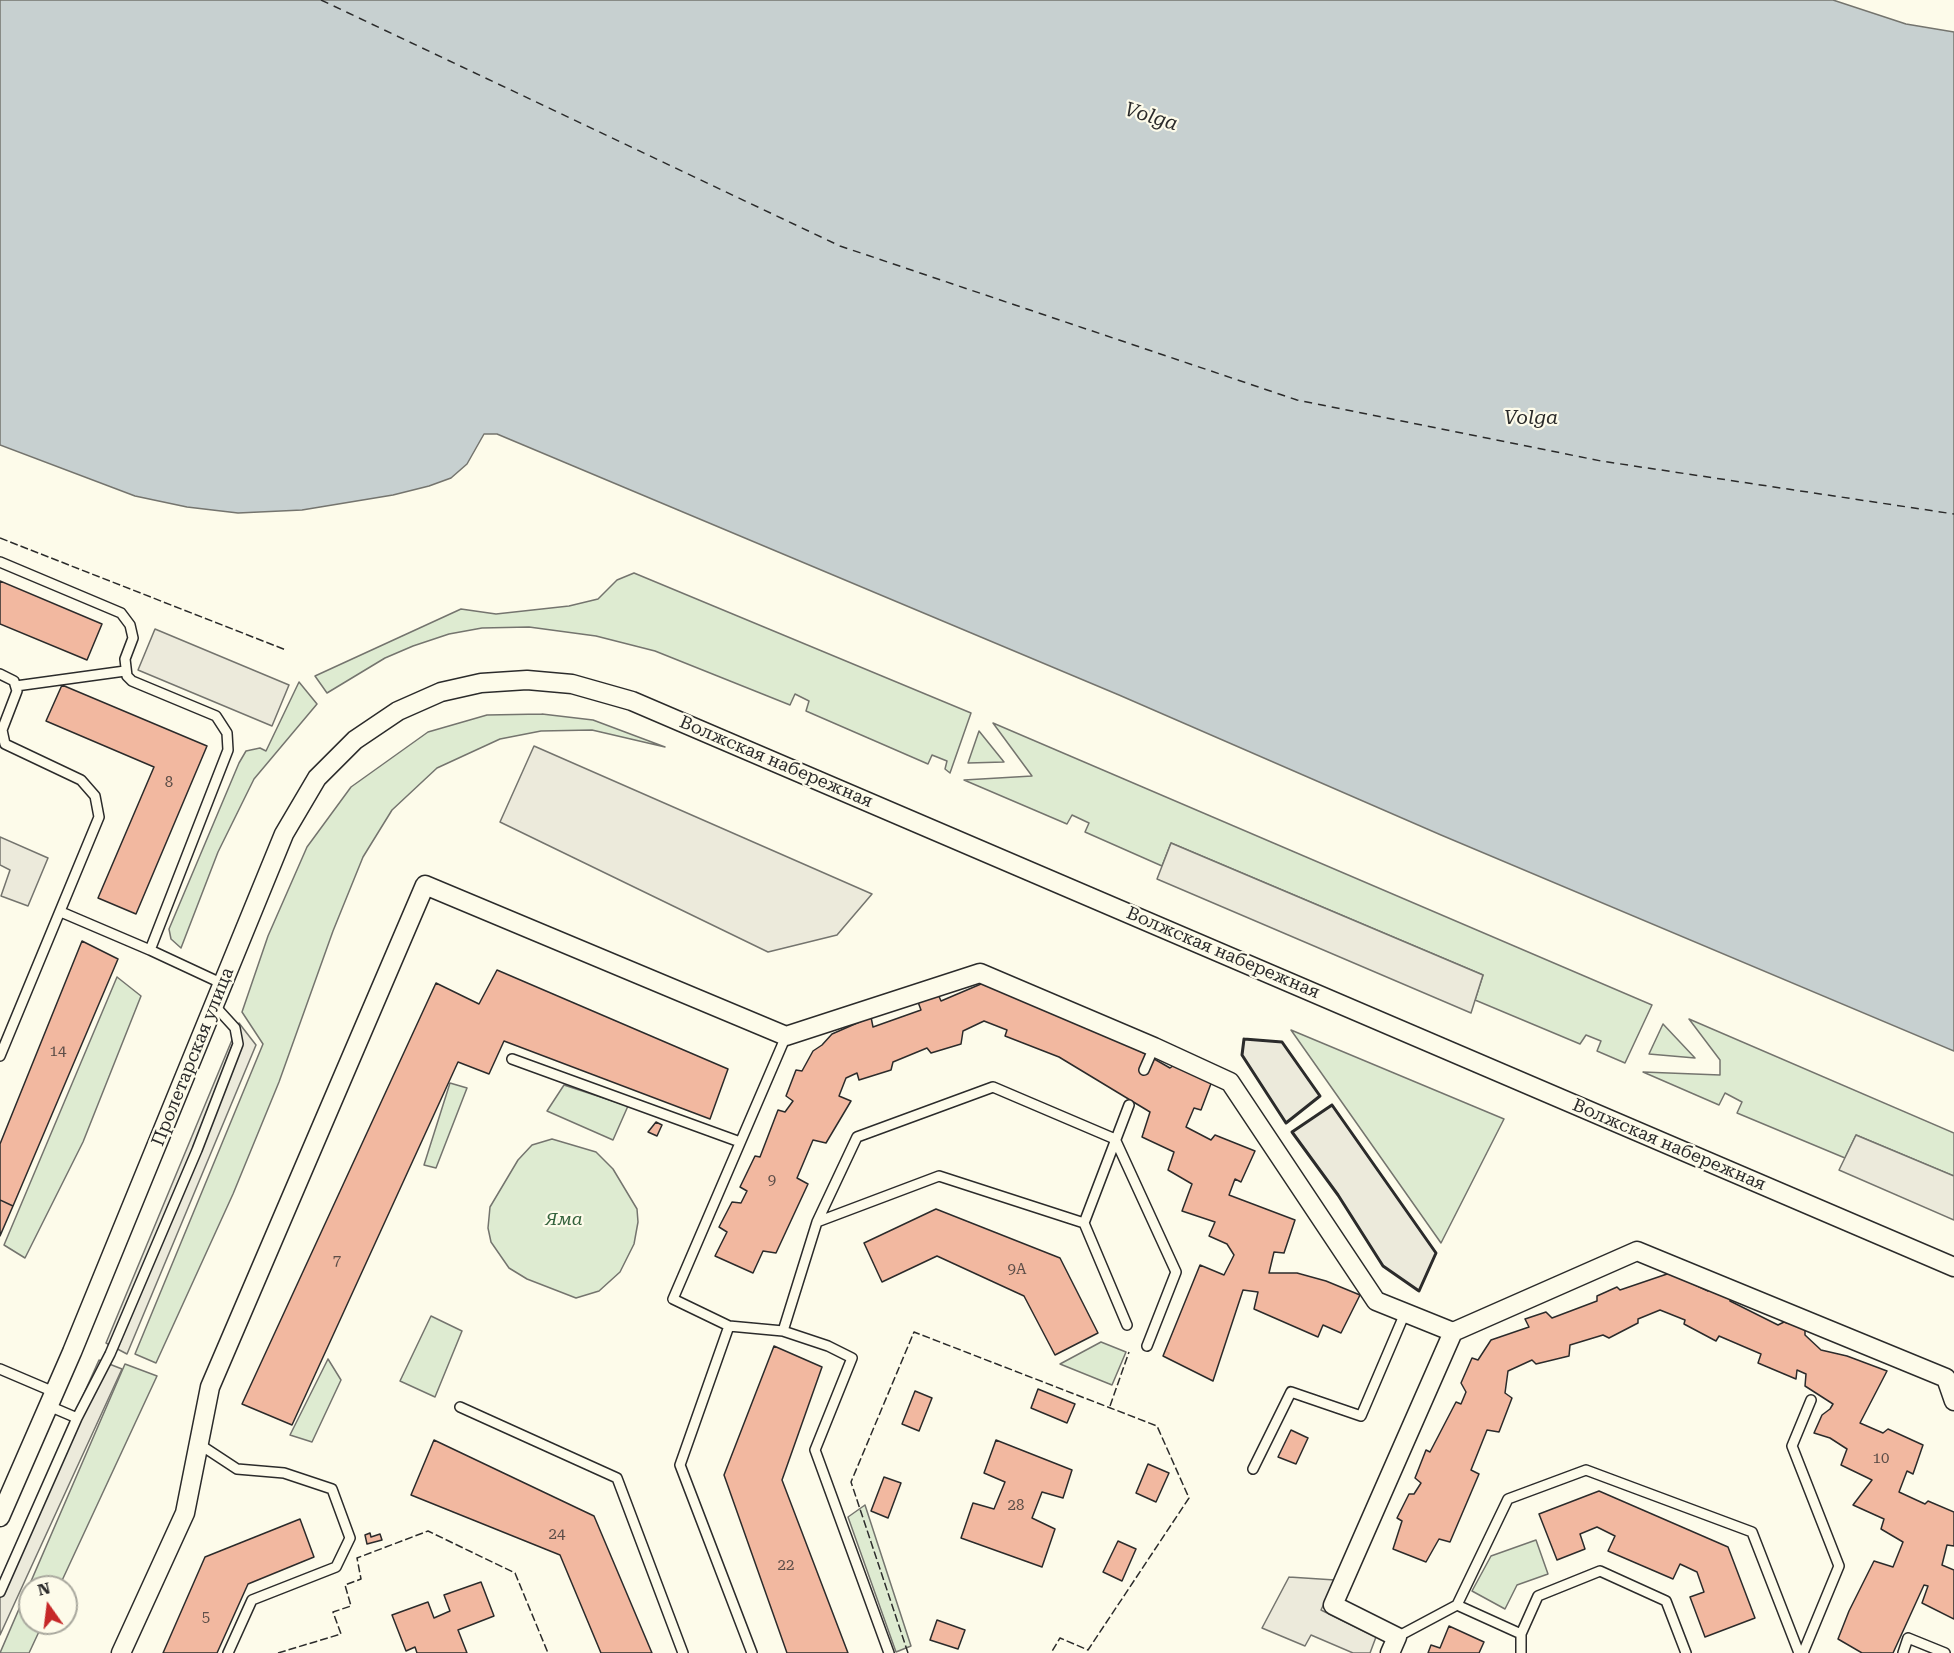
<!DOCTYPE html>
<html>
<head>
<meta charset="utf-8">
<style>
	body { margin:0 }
	#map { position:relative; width:1954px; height:1653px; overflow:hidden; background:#fdfbea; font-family:"Roboto Serif",serif }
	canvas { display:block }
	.north { position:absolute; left:18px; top:1575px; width:60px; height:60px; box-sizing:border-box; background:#fdfbea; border:2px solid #a9a89e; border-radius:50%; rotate:346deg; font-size:16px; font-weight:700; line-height:24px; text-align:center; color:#2b2b2b }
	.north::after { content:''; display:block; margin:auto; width:21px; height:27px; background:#c62828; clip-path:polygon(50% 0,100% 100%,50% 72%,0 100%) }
</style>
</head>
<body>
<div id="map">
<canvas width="1954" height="1653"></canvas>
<div class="north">N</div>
</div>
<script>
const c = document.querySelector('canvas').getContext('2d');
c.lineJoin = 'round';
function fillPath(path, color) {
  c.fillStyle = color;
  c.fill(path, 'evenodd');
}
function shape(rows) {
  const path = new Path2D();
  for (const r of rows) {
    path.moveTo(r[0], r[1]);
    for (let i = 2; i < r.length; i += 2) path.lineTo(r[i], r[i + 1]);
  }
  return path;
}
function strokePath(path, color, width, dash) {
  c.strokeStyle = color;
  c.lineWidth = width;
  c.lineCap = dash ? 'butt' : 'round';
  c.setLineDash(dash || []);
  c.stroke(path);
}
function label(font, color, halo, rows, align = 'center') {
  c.font = font + ' "Roboto Serif",serif';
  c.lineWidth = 4.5;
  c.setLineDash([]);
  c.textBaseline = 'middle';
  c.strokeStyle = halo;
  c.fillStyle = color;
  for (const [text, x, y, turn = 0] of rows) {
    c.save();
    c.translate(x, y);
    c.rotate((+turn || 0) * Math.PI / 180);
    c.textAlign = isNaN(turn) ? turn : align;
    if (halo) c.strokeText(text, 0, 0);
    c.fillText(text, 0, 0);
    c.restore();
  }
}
const green = shape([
	[634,573,971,713,950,773,945,769,947,761,932,755,928,764,806,711,809,701,795,694,790,705,655,651,596,636,529,627,482,628,449,634,413,646,385,658,327,693,315,676,461,609,496,614,569,606,598,599,617,580,634,573],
	[299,682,317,704,254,779,218,852,181,948,171,939,169,929,239,763,246,751,260,748,266,751,299,682],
	[542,714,593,720,665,747,592,730,541,731,500,739,437,768,392,810,363,857,333,931,279,1082,233,1194,156,1363,135,1354,263,1044,242,1012,268,936,307,847,351,787,428,732,487,715,542,714],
	[993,723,1652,1005,1625,1063,1597,1051,1601,1041,1586,1035,1580,1044,1475,1000,1483,975,1171,843,1162,866,1085,832,1089,823,1072,815,1067,824,964,780,1032,776,993,723],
	[979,731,1004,762,968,763,979,731],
	[117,977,141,996,83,1142,25,1258,4,1245,117,977],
	[1689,1019,1954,1133,1954,1176,1856,1135,1845,1158,1737,1113,1742,1102,1725,1093,1719,1105,1643,1072,1720,1075,1720,1060,1689,1019],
	[1663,1024,1695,1058,1649,1054,1663,1024],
	[1291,1030,1504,1119,1441,1243,1291,1030],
	[450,1083,467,1088,436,1168,424,1165,450,1083],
	[564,1085,628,1106,613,1140,547,1111,564,1085],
	[552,1139,596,1152,613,1169,637,1209,638,1222,634,1244,620,1272,599,1291,576,1298,527,1279,509,1268,491,1242,488,1228,490,1207,518,1160,532,1145,552,1139],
	[431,1316,462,1331,435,1397,400,1381,431,1316],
	[1101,1342,1126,1352,1112,1385,1060,1364,1101,1342],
	[328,1359,341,1380,312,1442,290,1435,328,1359],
	[125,1364,157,1376,59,1587,30,1587,30,1623,43,1623,29,1653,0,1653,125,1364],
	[865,1505,911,1646,896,1652,848,1517,865,1505],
	[1536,1540,1548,1574,1517,1585,1505,1609,1472,1591,1491,1556,1536,1540]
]);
fillPath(green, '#deebd1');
strokePath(green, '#74746e', 1.5);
const parking = shape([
	[155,629,289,685,272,726,138,670,155,629],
	[534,746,872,894,837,935,768,952,500,822,534,746],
	[0,837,48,858,28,906,1,896,10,870,0,865,0,837],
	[1171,843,1483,975,1471,1013,1157,879,1171,843],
	[239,1023,256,1045,127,1354,106,1343,239,1023],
	[1244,1039,1282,1042,1320,1096,1286,1123,1242,1055,1244,1039],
	[1332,1105,1436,1253,1419,1291,1383,1266,1338,1195,1292,1132,1332,1105],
	[1856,1135,1954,1176,1954,1220,1839,1170,1856,1135],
	[99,1360,122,1369,0,1635,0,1580,99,1360],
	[1289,1577,1335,1580,1321,1610,1376,1637,1370,1653,1353,1653,1311,1635,1305,1646,1262,1628,1289,1577]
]);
fillPath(parking, '#eceadb');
strokePath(parking, '#74746e', 1.5);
const water = shape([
	[0,0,1833,0,1906,24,1954,32,1954,1051,1441,835,1119,695,497,434,484,434,467,464,451,478,429,486,393,495,302,510,238,513,187,507,135,496,0,445,0,0]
]);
fillPath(water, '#c7d0d0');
strokePath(water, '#74746e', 1.5);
strokePath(shape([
	[321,0,840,246,1297,400,1601,461,1954,514]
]), '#2b2b2b', 1.5, [8, 6]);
const building = shape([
	[0,581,102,624,87,660,0,624,0,581],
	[62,685,207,746,136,914,98,898,154,767,46,721,62,685],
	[82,941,118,959,13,1206,0,1200,0,1144,82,941],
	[497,970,728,1069,710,1119,504,1041,489,1074,458,1062,292,1425,242,1404,436,983,479,1004,497,970],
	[988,981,1128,1044,1170,1068,1174,1065,1212,1081,1201,1110,1194,1108,1186,1127,1211,1140,1215,1135,1255,1151,1241,1182,1235,1179,1229,1195,1295,1220,1284,1253,1274,1252,1269,1273,1297,1273,1326,1281,1360,1295,1341,1333,1323,1325,1318,1337,1254,1309,1258,1292,1243,1290,1213,1381,1163,1356,1200,1265,1224,1275,1234,1255,1227,1244,1209,1236,1215,1222,1182,1211,1192,1184,1168,1170,1174,1152,1142,1137,1150,1112,1059,1057,1005,1036,1007,1030,984,1021,963,1031,961,1044,931,1053,927,1048,893,1062,891,1070,859,1080,857,1073,846,1078,839,1096,851,1101,826,1143,813,1140,797,1178,808,1184,776,1253,763,1251,753,1273,715,1256,727,1232,719,1227,732,1202,741,1203,747,1191,740,1187,755,1156,760,1157,778,1110,785,1112,793,1101,786,1096,796,1070,802,1071,813,1051,822,1045,832,1034,871,1017,873,1027,921,1010,918,1002,938,994,941,1001,988,981],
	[656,1122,662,1125,657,1136,648,1132,656,1122],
	[0,1200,13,1206,0,1236,0,1200],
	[936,1209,1060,1258,1098,1333,1055,1355,1024,1296,937,1256,882,1282,864,1243,936,1209],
	[1670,1273,1708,1291,1714,1287,1730,1291,1730,1301,1778,1325,1784,1322,1805,1328,1805,1335,1821,1350,1847,1356,1887,1371,1860,1423,1883,1433,1888,1429,1923,1445,1913,1474,1907,1471,1899,1492,1925,1504,1928,1501,1954,1512,1954,1546,1947,1545,1942,1565,1954,1570,1954,1619,1922,1603,1928,1586,1924,1585,1893,1653,1862,1653,1838,1639,1849,1611,1874,1561,1893,1567,1903,1542,1881,1529,1884,1519,1853,1505,1872,1480,1841,1465,1847,1449,1830,1438,1814,1433,1822,1415,1830,1409,1833,1404,1805,1386,1806,1374,1797,1370,1796,1379,1758,1363,1761,1354,1719,1336,1716,1341,1684,1324,1685,1320,1660,1310,1638,1319,1638,1323,1609,1338,1603,1335,1570,1345,1569,1356,1536,1364,1532,1360,1508,1371,1505,1393,1512,1398,1499,1432,1487,1430,1471,1470,1479,1474,1450,1542,1439,1539,1426,1562,1393,1549,1402,1521,1397,1518,1409,1494,1414,1494,1421,1483,1415,1478,1426,1450,1430,1452,1456,1402,1461,1404,1466,1392,1461,1383,1472,1358,1478,1360,1491,1340,1529,1327,1525,1319,1546,1312,1552,1318,1597,1301,1597,1296,1617,1287,1620,1290,1670,1273],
	[774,1346,822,1367,782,1480,848,1653,787,1653,724,1475,774,1346],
	[1038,1389,1075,1404,1067,1423,1031,1408,1038,1389],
	[915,1391,932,1398,919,1431,902,1424,915,1391],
	[1291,1430,1308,1438,1296,1464,1278,1457,1291,1430],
	[434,1440,594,1516,652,1653,601,1653,560,1555,411,1495,434,1440],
	[996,1440,1072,1470,1063,1498,1042,1492,1032,1518,1055,1529,1042,1567,961,1538,973,1503,994,1509,1005,1482,984,1473,996,1440],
	[1148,1464,1169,1473,1156,1502,1136,1493,1148,1464],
	[884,1477,901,1483,888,1518,871,1511,884,1477],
	[1599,1491,1728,1547,1755,1618,1705,1637,1690,1597,1704,1592,1697,1572,1680,1564,1673,1579,1608,1551,1615,1536,1597,1527,1580,1534,1585,1549,1557,1560,1539,1514,1599,1491],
	[300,1519,314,1557,248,1584,217,1653,163,1653,205,1557,300,1519],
	[370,1533,371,1537,380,1534,382,1540,367,1544,365,1535,370,1533],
	[1118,1541,1136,1549,1122,1581,1103,1572,1118,1541],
	[481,1582,494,1616,458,1630,467,1653,417,1653,415,1647,406,1651,392,1615,428,1602,434,1618,450,1611,444,1595,481,1582],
	[937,1620,965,1630,958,1649,930,1640,937,1620],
	[1449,1626,1484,1642,1479,1653,1428,1653,1431,1645,1440,1648,1449,1626]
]);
fillPath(building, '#f2b8a0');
strokePath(building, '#2b2b2b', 1.5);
const lane = shape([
	[0,562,121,613,130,625,133,638,125,659,127,676,132,681,216,716,227,733,228,750,150,950,61,912],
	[0,674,14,681,17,691,2,730,5,744,81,780,95,796,99,817,0,1056],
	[16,686,125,671],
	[150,950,223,984],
	[786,1036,673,1299,729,1326,783,1331,828,1346,852,1358,815,1450,889,1653],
	[512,1059,740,1142],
	[1144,1070,1154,1047],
	[817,1222,939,1176,1084,1223],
	[1127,1325,1084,1223,1129,1105],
	[729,1326,680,1465,752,1653],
	[783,1331,817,1222,857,1137,993,1087,1115,1139,1176,1272,1147,1346],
	[0,1369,54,1392],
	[49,1406,77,1418],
	[460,1407,617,1478,683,1653],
	[199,1444,237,1469,284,1473,332,1489,350,1538,336,1567,252,1600,228,1653],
	[1253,1469,1291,1392,1361,1416,1405,1313],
	[0,1592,77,1418,110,1354,197,1150,238,1044,235,1028,214,1005],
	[1457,1605,1521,1634,1538,1596,1600,1571,1666,1601,1686,1653],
	[1521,1634,1521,1653],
	[1397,1637,1457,1605,1508,1499,1586,1470,1752,1532,1799,1653],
	[1803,1653,1839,1566,1792,1446,1811,1400],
	[1903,1653,1908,1638,1945,1653]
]);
const street = shape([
	[0,1517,72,1352,284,834,317,778,355,740,398,711,441,692,481,683,527,680,572,684,632,701,1954,1267],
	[121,1653,185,1513,210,1387,425,885,786,1036,980,973,1154,1047,1230,1082,1376,1301,1453,1332,1637,1251,1946,1378,1954,1401],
	[1390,1653,1397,1637,1333,1605,1453,1332]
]);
strokePath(lane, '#2b2b2b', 12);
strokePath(street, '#2b2b2b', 21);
strokePath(lane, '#fdfbea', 9);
strokePath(street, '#fdfbea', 18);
strokePath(shape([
	[0,538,286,650],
	[1110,1406,1129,1352],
	[278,1653,341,1634,333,1612,351,1606,345,1585,361,1579,357,1558,428,1531,515,1573,548,1653],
	[908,1653,851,1482,914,1332,1157,1426,1189,1498,1088,1650,1060,1638,1051,1653]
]), '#2b2b2b', 1.5, [8, 3]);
strokePath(shape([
	[1244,1039,1282,1042,1320,1096,1286,1123,1242,1055,1244,1039],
	[1332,1105,1436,1253,1419,1291,1383,1266,1338,1195,1292,1132,1332,1105]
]), '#2b2b2b', 3);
label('15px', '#5d4e48', null, [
	["8",169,783],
	["14",58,1052],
	["9",772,1181],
	["7",337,1261],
	["9А",1017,1270],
	["10",1881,1459],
	["28",1016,1506],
	["24",557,1535],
	["22",786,1566],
	["5",206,1618]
]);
label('18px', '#2b2b2b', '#fdfbea', [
	["Волжская набережная",776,762,23],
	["Волжская набережная",1223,953,23],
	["Пролетарская улица",193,1057,-68],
	["Волжская набережная",1669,1145,23]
]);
label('italic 18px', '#34623c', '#fdfbea', [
	["Яма",564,1220]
]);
label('italic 20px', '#2b2b2b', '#fdfbea', [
	["Volga",1151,117,17],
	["Volga",1531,418]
]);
</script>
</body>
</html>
